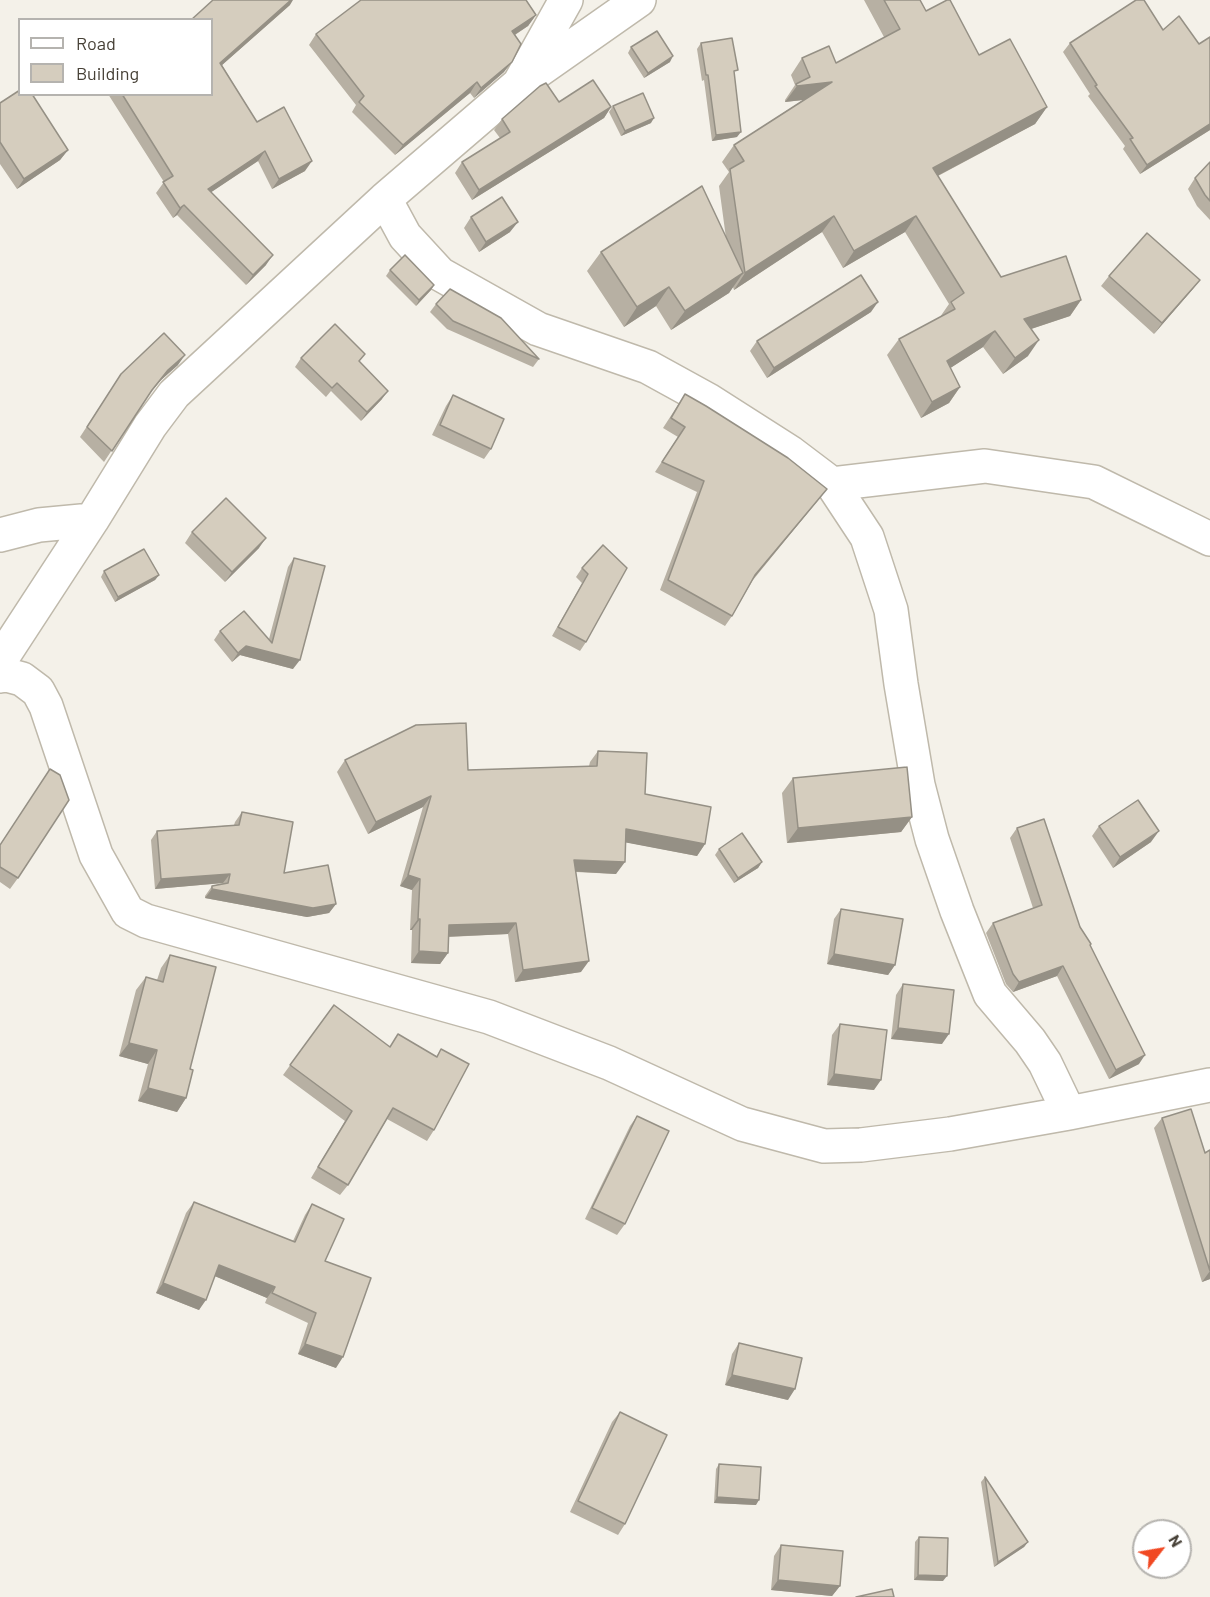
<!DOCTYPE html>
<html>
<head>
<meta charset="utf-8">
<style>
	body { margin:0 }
	#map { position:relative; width:1210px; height:1597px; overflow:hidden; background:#f4f1e9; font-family:Barlow,sans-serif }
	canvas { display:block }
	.legend { position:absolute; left:18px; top:18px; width:195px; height:78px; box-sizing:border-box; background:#fff; border:2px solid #b5b3af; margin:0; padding:8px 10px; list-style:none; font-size:18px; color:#474137 }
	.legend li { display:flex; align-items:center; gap:12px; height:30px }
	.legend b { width:30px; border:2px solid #b5b3af }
	.north { position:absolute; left:1132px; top:1519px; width:60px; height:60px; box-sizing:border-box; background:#fff; border:2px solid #b5b3af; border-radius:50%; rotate:59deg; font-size:16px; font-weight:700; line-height:24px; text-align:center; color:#474137 }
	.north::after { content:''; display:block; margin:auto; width:21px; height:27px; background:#f14822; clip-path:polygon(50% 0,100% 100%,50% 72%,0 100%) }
</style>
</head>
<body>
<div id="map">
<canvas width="1210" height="1597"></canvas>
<ul class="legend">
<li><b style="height:8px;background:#fff"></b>Road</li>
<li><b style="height:16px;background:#d5cdbe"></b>Building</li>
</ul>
<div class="north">N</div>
</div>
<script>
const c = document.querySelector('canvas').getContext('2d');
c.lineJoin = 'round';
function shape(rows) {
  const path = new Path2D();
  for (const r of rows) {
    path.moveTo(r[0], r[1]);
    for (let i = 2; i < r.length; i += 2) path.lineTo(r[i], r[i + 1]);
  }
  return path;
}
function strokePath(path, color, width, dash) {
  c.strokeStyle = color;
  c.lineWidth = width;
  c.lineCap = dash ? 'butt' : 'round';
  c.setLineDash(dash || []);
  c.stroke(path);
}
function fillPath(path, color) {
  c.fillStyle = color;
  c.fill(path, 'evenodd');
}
const minor = shape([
	[525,80,639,0],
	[385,199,405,236,440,274,538,329,648,367,708,400,791,453,832,484,867,537,891,610,901,684,918,785,932,839,957,911,990,994,1030,1041,1045,1063,1069,1113],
	[832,484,985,466,1094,482,1210,539],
	[0,535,39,525,92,520],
	[0,661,92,520,150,426,174,394,385,199,519,84,566,0],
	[0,676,7,675,22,679,38,691,46,706,96,855,128,912,146,921,489,1017,609,1063,742,1124,824,1146,861,1145,950,1134,1069,1113,1210,1085]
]);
strokePath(minor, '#bfb9ab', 36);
strokePath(minor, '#fff', 33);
fillPath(shape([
	[864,0,920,0,926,11,979,55,1047,107,1035,124,938,176,1001,277,1081,300,1070,316,1031,329,1028,356,1003,374,983,347,950,368,960,387,949,403,921,418,887,355,899,339,940,317,949,304,905,232,843,268,822,232,734,290,733,287,729,293,671,330,656,306,624,327,587,271,601,252,726,238,719,186,729,172,722,162,734,145,803,100,785,102,785,100,795,85,791,75,802,58,836,63,884,37],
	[290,5,222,65,257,122,305,171,272,189,258,161,211,192,266,265,246,285,177,215,173,218,156,193,164,182,108,94,212,94,212,20],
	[536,15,528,26,515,35,504,72,474,98,470,93,395,155,352,112,356,105,309,45,316,34],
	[701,43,737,137,712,141,704,80,702,81,697,49],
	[1070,43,1210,130,1140,174,1123,149,1125,146,1088,96,1090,94,1063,52],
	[631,47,670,62,644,78,628,53],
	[559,102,611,107,604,118,472,200,455,173,462,162,500,138,494,130,502,119],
	[0,103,68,150,60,160,17,189,0,164],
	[613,106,651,123,621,136,609,112],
	[1210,162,1210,220,1197,206,1188,189,1195,178],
	[471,217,510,232,479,252,464,228],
	[390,270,434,285,431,290,416,306,386,276],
	[1109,276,1200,280,1192,290,1154,334,1101,286],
	[436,304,539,359,533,367,447,329,430,312],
	[871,312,767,378,750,351,757,341],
	[301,358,360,362,382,399,361,421,331,391,326,397,295,367],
	[178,365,161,380,147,397,104,462,80,437,121,374],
	[685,394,819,499,753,580,732,616,725,626,660,590,697,492,655,472,678,437,663,428],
	[453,395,491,449,484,459,432,435,446,406],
	[192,532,259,548,225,582,185,543],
	[603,545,586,642,580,651,552,636,582,583,576,577,582,568],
	[294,558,293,669,240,655,232,662,214,640,220,631,269,639,288,567],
	[104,571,159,575,155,580,115,602,101,577],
	[598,751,645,794,705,844,697,856,625,842,616,874,576,872,581,972,515,982,508,934,448,937,448,953,440,964,411,963,412,930,410,930,412,890,400,886,423,807,368,834,337,772,345,760,468,770,589,766,590,762],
	[793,778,912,817,901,832,787,843,782,793],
	[242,812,284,873,336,904,329,913,307,917,205,898,205,896,212,886,223,883,155,889,151,840,157,831,234,825,235,822],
	[1099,826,1151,842,1113,868,1092,836],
	[1017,828,1091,944,1090,946,1139,1064,1109,1079,1057,976,1013,992,1006,984,986,933,993,923,1033,908,1010,838],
	[0,844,18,878,10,889,0,882],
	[719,849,762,862,758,868,734,883,715,855],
	[841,909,895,965,888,975,827,964,834,919],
	[170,955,190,1069,186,1098,177,1112,138,1101,148,1064,119,1056,136,990,146,977,157,980,161,968],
	[903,984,942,1044,891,1039,896,995],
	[334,1005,390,1047,398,1034,436,1057,441,1049,434,1130,427,1141,387,1119,348,1185,340,1195,311,1178,345,1121,283,1075],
	[840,1024,874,1090,827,1085,832,1035],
	[637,1116,625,1224,617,1235,585,1219,630,1126],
	[1162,1118,1205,1153,1210,1279,1202,1282,1154,1128],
	[194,1202,293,1241,305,1215,312,1204,325,1261,336,1368,298,1354,308,1323,265,1303,267,1298,215,1276,199,1310,156,1293,186,1213],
	[739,1343,788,1400,725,1385,732,1354],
	[620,1412,625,1524,618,1535,570,1512,612,1422],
	[719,1464,756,1505,714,1503,716,1469],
	[985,1477,1028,1542,1024,1547,994,1567,981,1482],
	[919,1537,943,1581,914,1580,915,1542],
	[781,1545,840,1586,832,1596,771,1590,774,1556]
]), '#b7b0a3');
fillPath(shape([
	[291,0,293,0,290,5,213,73,220,63],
	[536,15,528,26,505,41,512,31],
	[673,56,670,62,644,78,648,73],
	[512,62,504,72,474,98,481,88],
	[477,82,470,93,395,155,403,145],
	[832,82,820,98,785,102,797,86],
	[611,107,604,118,472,200,479,190],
	[1047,107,1035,124,922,184,933,168],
	[654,118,651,123,621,136,625,131],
	[1210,124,1210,130,1140,174,1147,165],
	[741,132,737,137,712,141,716,135],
	[68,150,60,160,17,189,24,179],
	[265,151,258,161,201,199,208,189],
	[312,161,305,171,272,189,279,179],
	[184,205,177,215,173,218,180,208],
	[834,216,822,232,734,290,745,273],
	[916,216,905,232,843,268,854,251],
	[518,222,510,232,479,252,486,242],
	[273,255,266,265,246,285,253,275],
	[743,273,729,293,671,330,685,311],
	[1200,280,1192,290,1154,334,1162,323],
	[434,285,431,290,416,306,419,300],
	[669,287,656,306,624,327,637,307],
	[1081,300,1070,316,1013,335,1024,319],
	[878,302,871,312,767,378,774,368],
	[995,331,983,347,935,378,947,361],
	[1039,340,1028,356,1003,374,1015,358],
	[185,355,178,365,161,380,144,400,168,370],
	[960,387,949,403,921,418,932,402],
	[388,391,382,399,361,421,367,412],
	[827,489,819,499,748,585,755,575],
	[266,538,259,548,225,582,232,572],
	[159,575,155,580,115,602,118,597],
	[246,646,300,660,293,669,240,655,232,662,238,653],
	[431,796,423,807,368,834,376,822],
	[912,817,901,832,787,843,798,828],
	[626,829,705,844,697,856,618,841],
	[1159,831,1151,842,1113,868,1120,857],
	[574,860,625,862,616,874,566,871],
	[762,862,758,868,734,883,738,878],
	[230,874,223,883,155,889,161,879],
	[408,875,420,879,412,890,400,886],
	[212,889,336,904,329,913,307,917,205,898],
	[418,919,420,919,412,930,410,930],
	[516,923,508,934,441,937,449,925],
	[419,951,448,953,440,964,411,963],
	[834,954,895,965,888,975,827,964],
	[589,961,581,972,515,982,523,970],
	[1063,966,1057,976,1013,992,1019,982],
	[898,1028,949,1034,942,1044,891,1039],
	[129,1043,157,1050,148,1064,119,1056],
	[1145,1055,1139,1064,1109,1079,1116,1070],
	[834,1074,881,1080,874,1090,827,1085],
	[148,1088,186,1098,177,1112,138,1101],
	[219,1265,275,1287,267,1298,212,1275],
	[1210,1271,1210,1279,1202,1282],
	[163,1283,206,1300,199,1310,156,1293],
	[305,1344,343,1357,336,1368,298,1354],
	[732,1375,795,1389,788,1400,725,1385],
	[717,1497,759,1500,756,1505,714,1503],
	[1028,1542,1024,1547,994,1567,998,1562],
	[918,1575,947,1576,943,1581,914,1580],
	[778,1580,840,1586,832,1596,771,1590]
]), '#959085');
const building = shape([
	[213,0,291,0,220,63,257,122,284,107,312,161,279,179,265,151,208,189,273,255,253,275,184,205,180,208,163,182,173,176,122,94,212,94,212,20,191,20,213,0],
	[361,0,526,0,536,15,512,31,521,44,512,62,481,88,477,82,403,145,359,102,364,96,316,34,361,0],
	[884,0,920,0,926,11,947,0,950,0,979,55,1010,39,1047,107,933,168,1001,277,1066,256,1081,300,1024,319,1039,340,1015,358,995,331,947,361,960,387,932,402,899,339,955,309,951,302,964,293,916,216,854,251,834,216,745,273,730,169,744,161,734,145,832,82,797,86,796,84,810,77,802,58,829,46,836,63,900,29,884,0],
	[1136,0,1144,0,1163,30,1179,16,1199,44,1210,37,1210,124,1147,165,1130,139,1133,138,1095,86,1097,85,1070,43,1136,0],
	[657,31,673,56,648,73,631,47,657,31],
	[732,38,738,70,734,71,741,132,716,135,708,75,706,75,701,43,732,38],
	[593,80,611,107,479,190,462,162,510,132,502,119,540,86,546,83,559,102,593,80],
	[20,90,20,94,32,94,68,150,24,179,0,142,0,103,20,90],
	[643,93,654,118,625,131,613,106,643,93],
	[1210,162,1210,201,1205,195,1195,178,1210,162],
	[702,186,743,273,685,311,669,287,637,307,601,252,702,186],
	[502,197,518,222,486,242,471,217,502,197],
	[1147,233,1200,280,1162,323,1109,276,1147,233],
	[405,255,434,285,419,300,390,270,405,255],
	[861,275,878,302,774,368,757,341,861,275],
	[450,289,501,318,539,359,453,321,436,304,450,289],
	[335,324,365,354,359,361,388,391,367,412,337,383,332,388,301,358,335,324],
	[164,333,185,355,168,370,152,390,112,451,87,427,121,374,164,333],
	[685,394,706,406,788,458,827,489,755,575,732,616,668,580,704,481,662,462,685,427,671,418,685,394],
	[453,395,504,419,491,449,440,425,453,395],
	[226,498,266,538,232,572,192,532,226,498],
	[603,545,627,568,586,642,558,627,588,574,582,568,603,545],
	[144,549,159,575,118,597,104,571,144,549],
	[294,558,325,566,300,660,246,646,238,653,220,631,244,611,272,643,294,558],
	[466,723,468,770,597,766,598,751,647,753,645,794,711,807,705,844,626,829,625,862,574,860,589,961,523,970,516,923,449,925,448,953,419,951,420,919,418,919,420,879,408,875,431,796,376,822,345,760,416,725,466,723],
	[907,767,912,817,798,828,793,778,907,767],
	[50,769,60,775,69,800,18,878,0,867,0,845,50,769],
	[1138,800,1159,831,1120,857,1099,826,1138,800],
	[242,812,293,822,284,873,328,865,336,904,313,908,212,889,212,886,228,883,230,874,161,879,157,831,239,825,242,812],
	[1044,819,1080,927,1091,944,1090,945,1145,1055,1116,1070,1063,966,1019,982,1013,974,993,923,1042,905,1017,828,1044,819],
	[742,833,762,862,738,878,719,849,742,833],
	[841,909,903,919,895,965,834,954,841,909],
	[170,955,216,967,190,1069,193,1070,186,1098,148,1088,157,1050,129,1043,146,977,163,982,170,955],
	[903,984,954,990,949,1034,898,1028,903,984],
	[334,1005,390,1047,398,1034,437,1057,441,1049,469,1064,434,1130,393,1108,348,1185,318,1167,352,1111,290,1065,334,1005],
	[840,1024,887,1030,881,1080,834,1074,840,1024],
	[1191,1109,1205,1153,1210,1150,1210,1271,1162,1118,1191,1109],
	[637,1116,669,1131,625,1224,592,1208,637,1116],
	[194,1202,295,1242,312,1204,344,1219,325,1261,371,1278,343,1357,305,1344,316,1313,272,1293,275,1287,219,1265,206,1300,163,1283,194,1202],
	[739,1343,802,1358,795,1389,732,1375,739,1343],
	[620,1412,667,1435,625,1524,578,1501,620,1412],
	[719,1464,761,1467,759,1500,717,1497,719,1464],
	[985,1477,1028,1542,998,1562,985,1477],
	[919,1537,948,1538,947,1576,918,1575,919,1537],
	[781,1545,843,1551,840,1586,778,1580,781,1545],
	[892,1589,894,1597,856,1597,892,1589]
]);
fillPath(building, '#d5cdbe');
strokePath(building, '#959085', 1.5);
</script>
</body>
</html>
